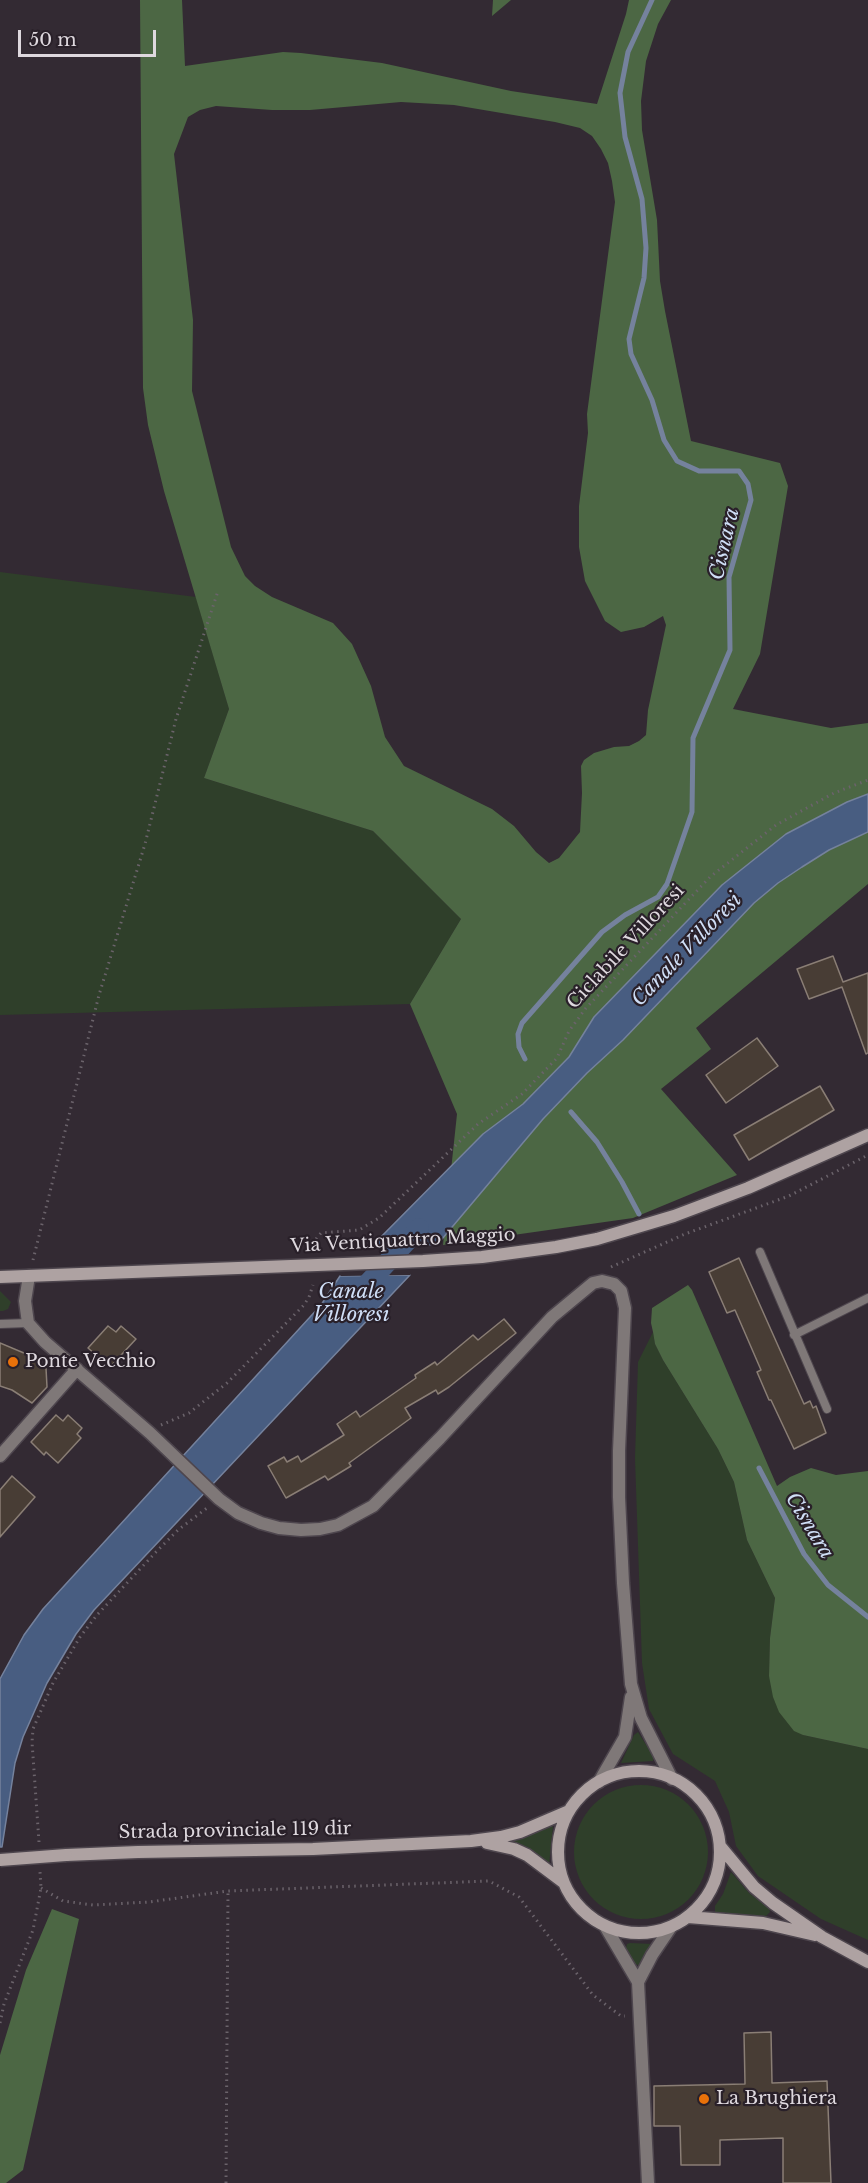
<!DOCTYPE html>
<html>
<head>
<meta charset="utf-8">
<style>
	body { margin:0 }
	#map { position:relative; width:868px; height:2183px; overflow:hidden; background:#332a33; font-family:"Libre Baskerville",serif }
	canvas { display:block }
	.scale { position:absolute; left:18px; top:30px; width:138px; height:27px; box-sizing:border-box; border:3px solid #ded8de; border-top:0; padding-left:8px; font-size:18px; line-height:21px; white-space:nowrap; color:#ded8de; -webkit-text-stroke:4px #292029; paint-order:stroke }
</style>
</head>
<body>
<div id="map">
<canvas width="868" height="2183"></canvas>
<div class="scale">50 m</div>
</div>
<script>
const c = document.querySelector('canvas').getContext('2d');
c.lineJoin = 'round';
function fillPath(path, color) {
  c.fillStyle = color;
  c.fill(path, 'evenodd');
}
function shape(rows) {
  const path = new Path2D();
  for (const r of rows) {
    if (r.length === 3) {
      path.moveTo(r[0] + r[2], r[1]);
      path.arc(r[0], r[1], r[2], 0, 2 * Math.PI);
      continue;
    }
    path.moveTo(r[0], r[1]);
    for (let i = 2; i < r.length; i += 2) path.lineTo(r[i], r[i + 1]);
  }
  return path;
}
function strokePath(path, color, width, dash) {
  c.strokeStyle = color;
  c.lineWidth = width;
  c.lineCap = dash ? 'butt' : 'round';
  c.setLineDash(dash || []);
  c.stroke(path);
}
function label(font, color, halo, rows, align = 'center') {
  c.font = font + ' "Libre Baskerville",serif';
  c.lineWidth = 4.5;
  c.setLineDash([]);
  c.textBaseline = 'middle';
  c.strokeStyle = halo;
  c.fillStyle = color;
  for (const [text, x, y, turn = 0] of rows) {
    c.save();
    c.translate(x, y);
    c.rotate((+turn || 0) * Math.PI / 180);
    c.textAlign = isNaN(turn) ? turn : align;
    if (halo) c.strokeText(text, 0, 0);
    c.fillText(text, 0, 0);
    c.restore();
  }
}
fillPath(shape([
	[0,572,196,597,229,709,204,778,373,831,461,919,410,1004,0,1015],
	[0,1291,11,1302,8,1309,3,1311,0,1311],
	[653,1332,655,1344,663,1360,718,1449,734,1482,747,1540,775,1598,770,1638,769,1676,803,1735,868,1749,868,1940,821,1919,758,1876,736,1846,729,1812,715,1781,673,1754,649,1709,642,1663,635,1458,638,1362],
	[638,1732,654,1757,653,1761,621,1763,634,1735],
	[641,1852,67],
	[551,1825,553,1827,549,1865,510,1844,511,1838],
	[731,1872,749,1893,769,1908,770,1912,766,1916,715,1912,715,1906,723,1894],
	[630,1943,652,1944,639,1965,634,1964,626,1948,627,1944]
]), '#2f3f2a');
fillPath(shape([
	[140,0,182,0,185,66,283,52,301,53,382,63,511,91,597,104,626,14,629,0,671,0,658,24,646,61,641,101,642,130,657,220,660,281,665,311,691,441,780,463,788,486,760,654,733,709,831,728,868,723,868,884,696,1028,711,1049,661,1089,737,1175,633,1218,443,1245,457,1114,410,1004,461,919,373,831,204,778,229,709,164,491,148,425,143,388],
	[401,102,454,105,555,122,580,128,592,136,601,149,608,163,612,181,615,202,587,414,588,433,579,506,579,547,585,581,605,621,621,632,644,627,663,616,666,625,648,710,646,735,639,741,629,746,614,747,594,753,584,760,581,766,582,793,580,832,559,858,549,863,536,852,514,826,492,809,404,766,385,737,371,686,352,644,333,623,272,597,255,586,245,576,231,547,192,391,193,320,174,154,188,117,200,110,216,106,272,110,310,110],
	[493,0,511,0,492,16],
	[688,1285,692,1290,777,1486,790,1477,811,1468,836,1475,868,1471,868,1749,803,1735,794,1731,779,1712,773,1697,769,1676,770,1638,775,1598,747,1540,734,1482,718,1449,663,1360,655,1344,653,1332,651,1323,652,1308],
	[52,1909,79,1919,23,2170,6,2183,0,2183,0,2055,26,1970]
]), '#4c6744');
const water = shape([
	[868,794,868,832,829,850,802,867,778,883,754,903,623,1040,587,1073,543,1119,437,1245,370,1248,483,1134,523,1104,569,1057,594,1017,722,885,786,834,847,802,868,794],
	[410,1275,94,1610,76,1634,47,1683,23,1737,15,1763,2,1847,0,1847,0,1679,24,1635,43,1609,321,1305,340,1276,410,1275]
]);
fillPath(water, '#485d81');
strokePath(water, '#75829d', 1.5);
fillPath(shape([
	[437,1245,434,1249,367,1250,370,1248],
	[412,1272,410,1275,340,1276,343,1273]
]), '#332a33');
strokePath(shape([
	[525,1059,519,1047,518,1034,522,1023,602,932,625,915,658,897,667,884,692,812,693,738,730,650,729,577,751,500,748,484,739,471,699,471,677,461,664,440,652,400,631,354,629,339,644,278,646,248,642,199,625,137,620,93,628,52,652,0],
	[571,1112,597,1142,622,1182,639,1214],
	[759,1468,804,1554,828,1585,868,1617]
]), '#75829d', 5);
strokePath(shape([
	[358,1294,419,1228]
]), '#485d81', 20);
const building = shape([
	[833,956,843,982,868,973,868,1053,866,1054,842,987,809,999,797,969,833,956],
	[757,1038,778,1066,726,1103,706,1075,757,1038],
	[820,1086,834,1110,749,1160,734,1135,820,1086],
	[739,1258,804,1404,810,1401,813,1408,816,1406,826,1433,794,1449,771,1400,769,1400,757,1372,761,1370,735,1310,727,1313,709,1272,739,1258],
	[504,1319,516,1333,449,1387,438,1394,436,1390,405,1408,411,1418,349,1463,351,1466,328,1480,325,1476,286,1498,268,1466,284,1457,287,1462,298,1456,301,1462,344,1435,337,1424,356,1411,360,1417,416,1378,415,1375,435,1362,437,1365,473,1335,478,1340,504,1319],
	[108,1326,116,1332,121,1326,136,1339,110,1367,88,1348,108,1326],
	[0,1343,31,1356,46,1368,47,1387,32,1403,12,1390,0,1386,0,1343],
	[56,1415,63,1421,68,1415,82,1428,77,1434,81,1438,58,1463,46,1452,44,1455,31,1442,56,1415],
	[12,1476,35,1497,0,1537,0,1490,12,1476],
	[771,2032,772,2083,827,2081,831,2183,783,2183,783,2138,720,2140,720,2165,681,2165,680,2126,654,2126,654,2086,745,2084,744,2033,771,2032]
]);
fillPath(building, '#483d35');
strokePath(building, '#8a7e75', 1.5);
const lane = shape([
	[760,1252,827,1409],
	[0,1324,28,1323],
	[794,1335,868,1298]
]);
const street = shape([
	[29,1276,25,1301,28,1323,45,1342,150,1433,219,1499,238,1513,261,1523,279,1528,301,1530,320,1529,338,1525,373,1506,440,1438,552,1317,593,1283,602,1281,614,1284,621,1291,625,1308,619,1451,619,1497,623,1583,631,1684,641,1718,672,1779],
	[0,1456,77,1369],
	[599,1782,625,1737,631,1697],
	[605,1926,638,1982,648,2183],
	[638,1982,652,1955,671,1927]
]);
const secondary = shape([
	[0,1277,423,1261,482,1257,556,1247,597,1239,674,1216,748,1188,868,1135],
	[639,1852,81],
	[487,1843,514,1849,527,1855,563,1882],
	[720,1846,754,1887,773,1903,822,1937,868,1962],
	[66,1855,138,1852,313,1849,471,1841,501,1837,520,1832,569,1811],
	[688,1917,763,1923,815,1935]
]);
strokePath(lane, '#4e464e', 10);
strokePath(street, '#4e464e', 15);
strokePath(secondary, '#4e464e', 15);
strokePath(shape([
	[316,1239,321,1233,359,1230,379,1218,478,1124,522,1094,557,1058,569,1031,586,1008,710,877,776,825,834,793,868,780],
	[33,1260,99,995,145,844,176,719,218,591],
	[611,1267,685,1234,789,1196,868,1155],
	[161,1425,189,1413,227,1383,304,1305,309,1297,313,1285],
	[39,1842,32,1742,33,1729,53,1683,80,1637,97,1615,156,1552,178,1530,207,1508],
	[41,1888,63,1901,93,1905,149,1902,228,1891,489,1881,519,1897,593,1995,621,2016,625,2016],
	[0,2023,4,2004,33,1930,41,1888,40,1872],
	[226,2183,228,1891]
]), '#6b636b', 3, [1.5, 4.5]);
strokePath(lane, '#7f7878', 8);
strokePath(street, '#7f7878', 12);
strokePath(secondary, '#aea2a2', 12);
const secondaryBridge = shape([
	[0,1860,66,1855]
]);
strokePath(secondaryBridge, '#4e464e', 15, []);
strokePath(secondaryBridge, '#aea2a2', 12);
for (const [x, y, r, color] of [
	[13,1362,6,"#e8710a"],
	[704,2099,6,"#e8710a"]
]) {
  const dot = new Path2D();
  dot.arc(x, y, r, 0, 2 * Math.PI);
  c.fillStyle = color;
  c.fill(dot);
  strokePath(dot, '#292029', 2);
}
label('18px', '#ded8de', '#292029', [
	["Ciclabile Villoresi",626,947,-47],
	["Via Ventiquattro Maggio",403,1241,-3],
	["Strada provinciale 119 dir",235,1831,-1]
]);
label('18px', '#ded8de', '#292029', [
	["Ponte Vecchio",25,1362],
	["La Brughiera",716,2099]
], 'left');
label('italic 20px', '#cfdef6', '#292029', [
	["Cisnara",725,544,-77],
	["Canale Villoresi",687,950,-46],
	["Canale",351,1292],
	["Villoresi",351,1315],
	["Cisnara",809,1526,59]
]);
</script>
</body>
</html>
